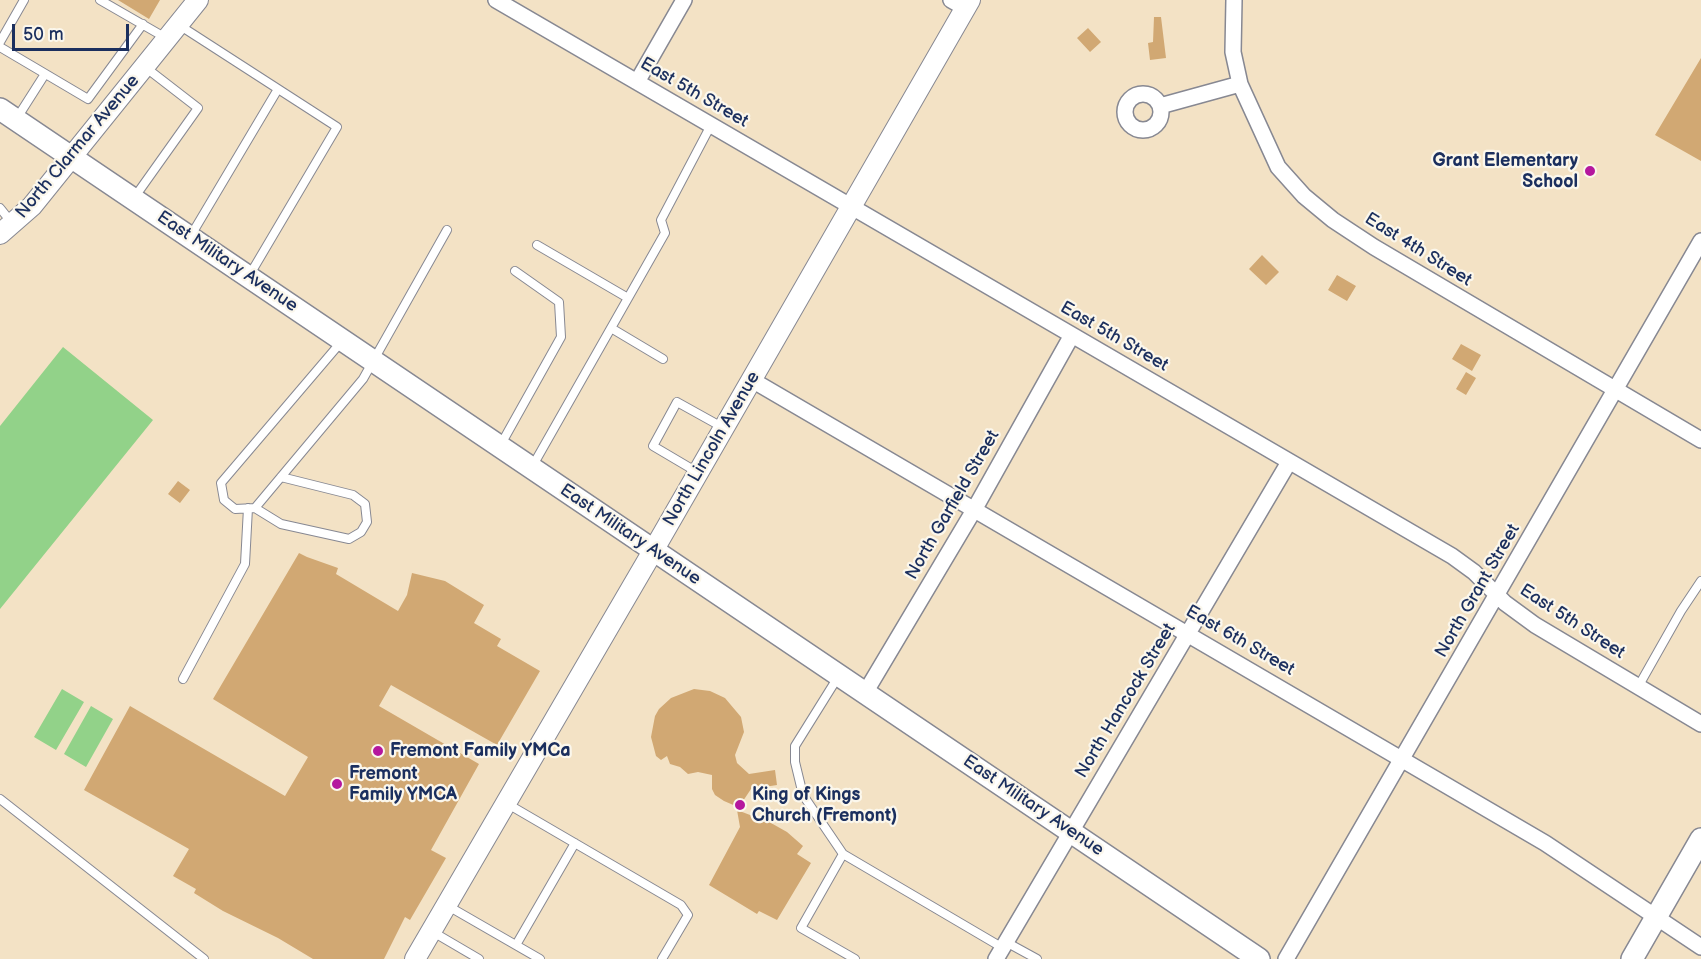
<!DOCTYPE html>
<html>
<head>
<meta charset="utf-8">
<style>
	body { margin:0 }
	#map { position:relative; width:1701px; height:959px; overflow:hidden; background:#f3e2c5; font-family:"Balsamiq Sans",sans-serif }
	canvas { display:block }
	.scale { position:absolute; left:12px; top:24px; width:117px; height:27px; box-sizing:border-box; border:3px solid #1b2f5e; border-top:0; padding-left:8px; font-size:18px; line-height:21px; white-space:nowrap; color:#1b2f5e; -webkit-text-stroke:4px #fbf7ec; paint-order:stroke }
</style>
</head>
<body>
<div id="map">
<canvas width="1701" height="959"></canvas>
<div class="scale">50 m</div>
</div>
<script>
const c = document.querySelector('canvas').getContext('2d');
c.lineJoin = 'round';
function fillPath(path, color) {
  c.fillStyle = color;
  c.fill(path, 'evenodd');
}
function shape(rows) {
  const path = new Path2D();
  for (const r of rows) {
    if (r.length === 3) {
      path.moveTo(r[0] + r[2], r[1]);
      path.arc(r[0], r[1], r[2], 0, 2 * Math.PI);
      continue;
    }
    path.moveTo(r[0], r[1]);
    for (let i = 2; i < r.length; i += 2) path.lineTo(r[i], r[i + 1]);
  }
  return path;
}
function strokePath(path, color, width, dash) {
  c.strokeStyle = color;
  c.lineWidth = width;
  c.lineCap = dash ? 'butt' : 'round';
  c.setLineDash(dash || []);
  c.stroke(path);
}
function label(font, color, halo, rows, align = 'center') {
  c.font = font + ' "Balsamiq Sans",sans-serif';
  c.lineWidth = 4.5;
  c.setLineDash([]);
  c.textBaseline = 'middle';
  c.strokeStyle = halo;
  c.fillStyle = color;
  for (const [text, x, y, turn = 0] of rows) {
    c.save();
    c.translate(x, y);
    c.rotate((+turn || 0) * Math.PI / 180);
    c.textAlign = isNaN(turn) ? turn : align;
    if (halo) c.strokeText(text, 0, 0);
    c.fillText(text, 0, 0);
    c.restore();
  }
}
fillPath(shape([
	[63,347,153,420,0,609,0,426],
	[62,689,84,702,56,750,34,737],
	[91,706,113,719,86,767,64,754]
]), '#92d289');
fillPath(shape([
	[118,0,160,0,149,19],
	[1154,17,1161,17,1166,58,1150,60,1148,43,1153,42],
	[1088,28,1101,42,1090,52,1077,38],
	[1701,58,1701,161,1655,135],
	[1262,255,1279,272,1266,285,1249,269],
	[1337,275,1356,286,1347,301,1328,290],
	[1461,344,1481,355,1472,371,1452,359],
	[1466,372,1476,378,1466,395,1456,389],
	[178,481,190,490,180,503,168,494],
	[299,553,307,557,338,568,336,574,398,611,407,595,412,573,445,581,484,605,474,623,501,639,497,646,540,671,497,745,391,685,379,706,479,764,431,850,446,858,410,920,405,917,384,959,313,959,278,938,223,911,194,893,196,889,173,876,189,849,84,790,130,706,285,796,308,757,213,699],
	[694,689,710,691,725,698,741,717,744,732,735,755,737,763,749,774,775,770,777,785,751,789,743,801,745,810,724,801,715,795,712,789,712,775,698,772,688,774,680,767,670,764,667,756,661,760,656,756,651,737,655,716,659,709,671,698],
	[737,810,771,823,787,832,803,846,797,854,811,863,777,920,759,911,757,914,709,885,740,827]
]), '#d1a873');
const service = shape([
	[100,0,166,38],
	[179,25,337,127,249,276],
	[0,42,24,0],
	[0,47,88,99,143,24],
	[17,118,45,74],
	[134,198,198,108,145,67],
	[0,208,12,223],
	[190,237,278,89],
	[537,245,628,298],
	[611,328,663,359],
	[342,341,221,483,224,500,235,509,255,508,363,379,447,230],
	[500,446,561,337,559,302,515,271],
	[532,467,665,233,661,220,711,125],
	[697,472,653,446,677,402,722,427],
	[255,508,281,524,349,539,361,532,367,522,365,504,353,495,281,477],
	[838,677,795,746,795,762,803,795,843,854,1003,948],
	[183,679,245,564,248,508],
	[1638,687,1681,611,1701,581],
	[0,799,204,959],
	[506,803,681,905,688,915,662,959],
	[843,854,801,928,855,959],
	[448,906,540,959],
	[433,932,479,959],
	[1006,942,1037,959],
	[516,945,575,843]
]);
const minor = shape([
	[496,0,1452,556,1474,572,1505,603,1535,625,1701,724],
	[951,0,965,8],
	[1234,0,1233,52,1240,84,1278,167,1304,196,1333,220,1374,247,1701,440],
	[637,82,684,0],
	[1143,112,18],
	[1160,106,1240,84],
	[752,380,1545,843,1701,947],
	[865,693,974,510,1072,335],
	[996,959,1289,462],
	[1286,959,1701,241]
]);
const tertiary = shape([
	[0,234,32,206,198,0],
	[415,959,653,551,970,0]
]);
const secondary = shape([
	[0,109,1259,959],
	[1632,959,1701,839]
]);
strokePath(service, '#878892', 10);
strokePath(minor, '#878892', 18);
strokePath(tertiary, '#878892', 22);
strokePath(secondary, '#878892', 24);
strokePath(service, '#fff', 8);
strokePath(minor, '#fff', 15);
strokePath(tertiary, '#fff', 20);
strokePath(secondary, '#fff', 21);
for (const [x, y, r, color] of [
	[1590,171,6,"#b5179e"],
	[378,751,6,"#b5179e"],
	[337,784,6,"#b5179e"],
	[740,805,6,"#b5179e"]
]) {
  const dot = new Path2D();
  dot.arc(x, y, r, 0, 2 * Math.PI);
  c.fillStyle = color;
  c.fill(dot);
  strokePath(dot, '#fbf7ec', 2);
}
label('18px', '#1b2f5e', '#fbf7ec', [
	["East 5th Street",694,93,30],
	["North Clarmar Avenue",78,147,-50],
	["East 4th Street",1418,250,32],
	["East Military Avenue",227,262,34],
	["East 5th Street",1114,337,30],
	["North Lincoln Avenue",712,449,-60],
	["North Garfield Street",953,505,-60],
	["East Military Avenue",630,535,34],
	["North Grant Street",1478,591,-60],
	["East 5th Street",1572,622,33],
	["East 6th Street",1240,641,30],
	["North Hancock Street",1126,701,-59],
	["East Military Avenue",1033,806,34]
]);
label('bold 18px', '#1b2f5e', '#fbf7ec', [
	["Grant Elementary",1578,161,"right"],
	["School",1578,182,"right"],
	["Fremont Family YMCa",390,751],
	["Fremont",349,774],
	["Family YMCA",349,795],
	["King of Kings",752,795],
	["Church (Fremont)",752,816]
], 'left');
</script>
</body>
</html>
